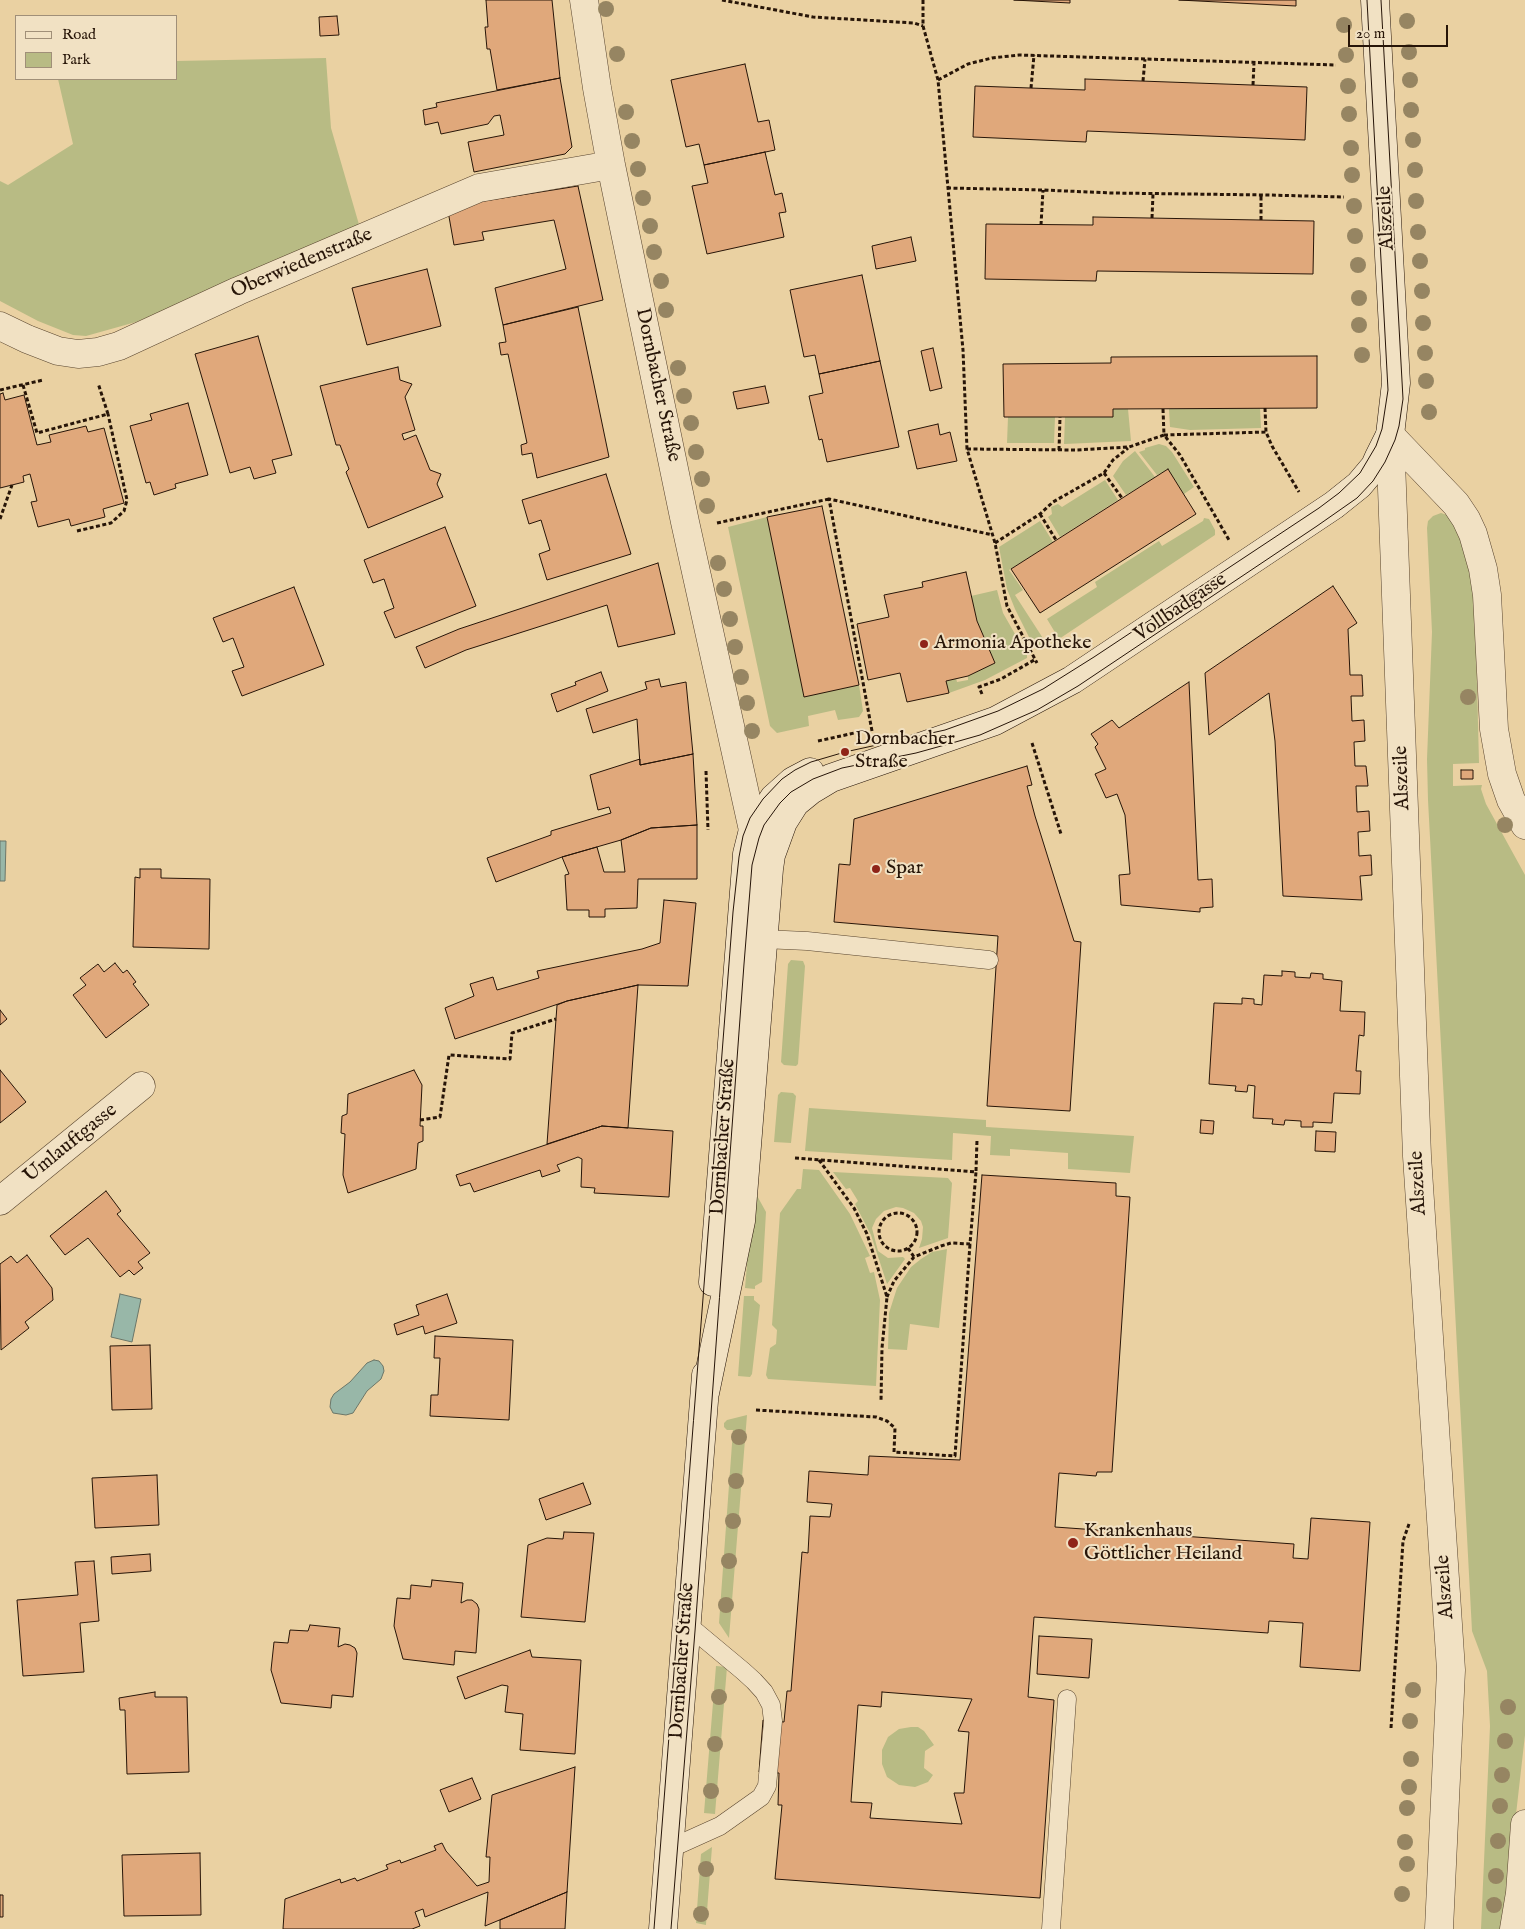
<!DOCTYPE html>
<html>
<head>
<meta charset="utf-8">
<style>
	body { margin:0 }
	#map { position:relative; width:1525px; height:1929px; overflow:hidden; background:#ead1a2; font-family:"IM FELL English",serif }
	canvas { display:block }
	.legend { position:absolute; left:15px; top:15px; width:162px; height:65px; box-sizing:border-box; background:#f1e1c3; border:1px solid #a08f78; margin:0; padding:6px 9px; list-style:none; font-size:15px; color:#271508 }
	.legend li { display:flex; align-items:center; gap:10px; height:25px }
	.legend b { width:25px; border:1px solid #a08f78 }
	.scale { position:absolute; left:1348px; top:25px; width:100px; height:22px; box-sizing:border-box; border:2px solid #271508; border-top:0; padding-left:6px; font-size:15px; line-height:18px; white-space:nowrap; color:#271508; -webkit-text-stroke:4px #f1e1c3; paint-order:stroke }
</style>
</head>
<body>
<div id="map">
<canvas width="1525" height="1929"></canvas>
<ul class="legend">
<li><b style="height:6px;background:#f1e1c3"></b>Road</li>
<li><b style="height:14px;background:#b8bb84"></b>Park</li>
</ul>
<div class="scale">20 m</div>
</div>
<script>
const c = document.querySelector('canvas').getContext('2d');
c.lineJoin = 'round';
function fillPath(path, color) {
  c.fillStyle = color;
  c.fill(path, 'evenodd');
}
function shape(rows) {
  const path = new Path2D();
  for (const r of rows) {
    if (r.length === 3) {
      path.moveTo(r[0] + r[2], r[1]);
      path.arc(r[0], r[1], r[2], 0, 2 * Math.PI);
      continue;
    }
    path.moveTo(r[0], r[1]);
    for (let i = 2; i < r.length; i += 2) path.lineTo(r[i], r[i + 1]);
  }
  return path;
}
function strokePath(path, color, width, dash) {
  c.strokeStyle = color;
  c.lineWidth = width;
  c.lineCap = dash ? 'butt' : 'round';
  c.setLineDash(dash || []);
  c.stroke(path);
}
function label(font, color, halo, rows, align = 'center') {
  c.font = font + ' "IM FELL English",serif';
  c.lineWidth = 4;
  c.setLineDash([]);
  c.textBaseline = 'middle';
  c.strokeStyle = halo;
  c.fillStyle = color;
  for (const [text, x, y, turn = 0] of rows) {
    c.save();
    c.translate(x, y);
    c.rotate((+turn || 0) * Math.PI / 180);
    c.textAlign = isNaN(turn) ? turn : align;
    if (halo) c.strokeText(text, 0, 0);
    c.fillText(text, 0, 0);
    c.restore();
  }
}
fillPath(shape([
	[326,58,331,128,360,228,136,322,86,336,73,335,38,321,0,301,0,181,8,185,73,144,58,79,176,79,176,61],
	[1260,408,1261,428,1190,430,1170,427,1169,409],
	[1113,409,1128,409,1131,441,1064,444,1065,417,1113,417],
	[1008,417,1055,417,1054,443,1007,443],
	[1159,444,1166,446,1172,452,1194,487,1184,494,1168,470,1157,475,1139,452,1145,450,1145,448],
	[1135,451,1155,477,1126,495,1113,476,1123,461],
	[1105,480,1118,500,1060,537,1048,517,1052,514,1051,507,1058,504,1062,507],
	[1441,513,1450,516,1456,525,1467,557,1475,605,1479,763,1453,764,1453,786,1482,785,1481,789,1486,804,1525,875,1525,1735,1503,1929,1481,1929,1490,1726,1487,1671,1472,1631,1428,800,1427,759,1432,632,1427,528,1428,521,1433,516],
	[767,517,804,696,859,685,863,711,859,717,838,720,835,710,808,716,809,726,777,733,770,726,728,527],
	[1204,518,1209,519,1215,530,1215,535,1059,639,1047,619,1097,587,1095,582,1159,541,1162,546,1203,521],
	[1040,521,1053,542,1009,570,1023,590,1015,595,1048,646,1038,650,1035,649,1015,609,1007,589,999,547],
	[997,590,1003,613,1027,655,1027,658,985,680,949,693,946,681,956,678,957,682,968,680,968,676,995,663,977,621,971,596],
	[791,960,803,961,805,966,798,1064,796,1066,784,1065,781,1062,788,964],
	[781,1092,793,1093,796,1096,791,1143,774,1142,778,1095],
	[809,1108,986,1120,986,1127,1134,1136,1130,1173,1068,1169,1068,1153,1010,1149,1010,1156,990,1155,991,1136,953,1133,952,1160,805,1151],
	[803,1169,819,1170,850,1214,870,1256,865,1258,870,1273,874,1272,880,1300,876,1386,768,1379,766,1375,770,1348,776,1344,777,1330,772,1325,780,1213,797,1189,801,1189],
	[833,1172,948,1178,952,1183,948,1238,919,1248,922,1239,923,1227,921,1221,914,1213,903,1208,896,1207,884,1211,876,1219,872,1228,878,1251,888,1258,903,1257,905,1259,887,1284,871,1235,855,1204,858,1201,850,1188,846,1189],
	[753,1192,755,1192,766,1212,762,1282,755,1286,755,1289,745,1288],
	[947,1249,939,1328,910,1324,907,1350,888,1349,889,1313,897,1288,911,1267,921,1259,932,1252],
	[744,1296,754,1296,754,1300,760,1305,752,1374,750,1377,738,1376],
	[747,1415,729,1638,719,1623,733,1430,727,1430,724,1427,724,1423,727,1420],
	[716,1666,727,1667,715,1814,704,1813],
	[911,1727,918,1727,924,1731,934,1745,925,1751,924,1768,933,1775,928,1782,915,1787,899,1785,887,1777,882,1764,882,1750,888,1737,899,1729],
	[712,1847,706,1924,706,1925,696,1923,701,1854]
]), '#b8bb84');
const water = shape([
	[0,841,6,841,5,881,0,881,0,841],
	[120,1294,141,1299,132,1342,111,1337,120,1294],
	[374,1360,379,1361,383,1366,384,1371,381,1379,367,1391,353,1413,346,1415,333,1413,330,1407,331,1399,334,1394,350,1382,367,1363,374,1360]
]);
fillPath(water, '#98b7a8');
strokePath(water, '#6b7668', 1);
const building = shape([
	[486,0,552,0,560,78,497,90,490,49,487,49,485,27,488,27,486,0],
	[1014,0,1070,0,1070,3,1014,0],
	[1179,0,1296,0,1296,6,1179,0],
	[337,16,339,35,320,36,319,17,337,16],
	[745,64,758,122,769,120,775,150,704,165,699,144,686,147,671,80,745,64],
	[560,78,572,147,565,154,474,172,468,142,504,135,500,115,494,116,488,124,441,134,438,122,425,125,423,110,437,107,436,103,560,78],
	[1085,79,1307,87,1305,140,1087,131,1086,142,973,137,975,86,1085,90,1085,79],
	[765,152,775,195,782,193,786,212,779,213,784,237,707,254,692,186,708,183,704,165,765,152],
	[578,186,603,300,503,325,495,288,566,269,554,220,482,232,484,240,454,245,448,211,477,202,578,186],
	[1093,217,1314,221,1313,274,1097,271,1096,281,985,279,986,224,1093,225,1093,217],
	[911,237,916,261,876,269,872,246,911,237],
	[427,269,441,326,367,345,352,288,427,269],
	[862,275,880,361,819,374,815,355,804,357,790,290,862,275],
	[578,307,609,457,537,478,532,453,522,455,521,445,527,443,508,354,501,355,499,343,506,342,503,325,578,307],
	[258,336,292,455,272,460,276,473,254,479,250,467,230,473,195,354,258,336],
	[933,348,942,388,930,391,921,351,933,348],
	[1317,356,1317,408,1113,409,1113,417,1004,417,1003,364,1111,363,1111,357,1317,356],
	[880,361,899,447,827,462,822,439,819,440,809,396,823,393,819,374,880,361],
	[398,367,400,380,412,384,405,397,415,430,402,434,404,440,416,435,430,470,441,474,437,484,443,497,368,528,346,472,349,469,340,445,336,445,320,386,398,367],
	[765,386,769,403,737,409,733,392,765,386],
	[3,393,5,400,24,395,37,445,51,442,49,435,86,426,88,432,104,428,124,503,103,509,105,517,71,526,69,519,38,527,31,502,37,501,30,474,23,476,24,482,0,488,0,394,3,393],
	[188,403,208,475,175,484,176,488,154,495,150,482,146,483,130,426,152,420,150,414,188,403],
	[938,424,940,435,950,432,957,461,917,469,908,431,938,424],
	[1168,469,1196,514,1040,613,1011,569,1168,469],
	[606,474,631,554,547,580,539,554,550,550,541,520,529,524,522,500,606,474],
	[822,506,859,685,804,697,767,517,822,506],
	[445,527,476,606,395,638,384,612,394,608,384,579,373,583,364,560,445,527],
	[658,563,675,634,618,647,607,605,466,650,425,668,416,647,459,629,658,563],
	[966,572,977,621,995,663,968,676,946,681,949,693,907,702,900,673,868,680,857,624,889,617,884,595,923,587,922,582,966,572],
	[1333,586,1357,623,1348,629,1350,675,1362,675,1363,696,1351,696,1352,721,1364,720,1365,741,1354,742,1355,766,1366,766,1368,786,1356,786,1357,812,1369,811,1370,831,1358,832,1359,856,1371,855,1372,875,1360,876,1362,900,1283,896,1275,741,1269,693,1209,735,1205,673,1333,586],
	[294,587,324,665,242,696,232,671,244,667,233,638,223,642,213,618,294,587],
	[601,672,608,691,557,712,551,694,576,685,575,682,601,672],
	[659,679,661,687,686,682,693,754,640,765,637,719,593,733,586,709,647,689,645,682,659,679],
	[1189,682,1198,880,1212,879,1213,907,1200,908,1200,912,1121,905,1119,875,1130,874,1125,815,1117,794,1106,798,1095,774,1106,769,1095,747,1098,744,1091,734,1112,720,1119,728,1189,682],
	[693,754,697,825,651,828,621,840,562,857,496,882,487,858,551,835,551,831,611,813,609,807,598,810,590,775,640,759,640,765,693,754],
	[1027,766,1032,785,1027,786,1035,816,1074,941,1081,942,1070,1111,987,1106,998,936,834,922,839,864,850,865,854,819,1027,766],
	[1461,770,1473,770,1473,779,1461,779,1461,770],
	[697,825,697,879,638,879,637,908,605,909,605,917,589,917,589,910,567,910,565,875,569,874,562,857,597,847,604,872,625,872,621,840,651,828,697,825],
	[140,869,161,869,161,878,210,879,209,949,133,947,135,877,140,878,140,869],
	[664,900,696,903,688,986,638,985,567,1001,455,1039,445,1008,474,996,470,984,493,977,497,990,539,978,537,971,642,949,660,943,664,900],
	[115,963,123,973,127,970,136,982,133,984,149,1005,106,1038,73,995,86,985,80,978,98,964,104,972,115,963],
	[1282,971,1295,972,1295,977,1310,978,1311,973,1323,974,1323,979,1342,981,1340,1011,1365,1012,1364,1036,1359,1035,1356,1071,1361,1071,1360,1094,1334,1093,1332,1123,1313,1122,1313,1127,1301,1127,1301,1121,1285,1120,1284,1125,1272,1124,1273,1119,1253,1118,1255,1086,1248,1085,1247,1092,1235,1091,1236,1086,1209,1084,1214,1003,1242,1004,1242,998,1254,999,1254,1004,1262,1005,1264,975,1282,976,1282,971],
	[638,985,628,1128,602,1126,547,1144,557,1005,567,1001,638,985],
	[0,1010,7,1019,0,1025,0,1010],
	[0,1070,26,1102,0,1123,0,1070],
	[414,1070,422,1085,420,1126,423,1126,423,1141,418,1143,416,1169,348,1193,343,1175,345,1134,341,1133,342,1116,347,1114,348,1094,414,1070],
	[1201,1120,1214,1121,1213,1134,1200,1133,1201,1120],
	[602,1126,673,1131,669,1197,594,1193,595,1188,581,1187,582,1159,578,1157,557,1165,560,1171,542,1177,540,1170,474,1192,470,1183,460,1186,456,1175,602,1126],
	[1316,1131,1336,1132,1335,1152,1315,1151,1316,1131],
	[982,1175,1116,1183,1116,1196,1130,1197,1112,1472,1097,1472,1096,1476,1059,1473,1055,1527,1294,1544,1293,1558,1308,1559,1311,1518,1370,1522,1360,1671,1300,1667,1303,1623,1269,1621,1268,1633,1034,1617,1028,1697,1054,1700,1040,1898,775,1879,782,1805,778,1805,779,1773,759,1772,763,1720,784,1722,787,1691,791,1691,802,1552,808,1553,810,1516,830,1517,832,1504,807,1502,809,1471,868,1475,869,1456,960,1460,982,1175],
	[882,1692,972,1699,958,1731,969,1732,964,1793,954,1793,962,1824,870,1818,872,1803,851,1802,858,1705,881,1707,882,1692],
	[106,1191,121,1211,117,1214,150,1253,138,1262,143,1268,134,1275,129,1270,120,1277,88,1238,65,1255,50,1236,106,1191],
	[27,1255,52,1288,53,1300,25,1322,29,1328,1,1350,0,1264,11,1256,17,1263,27,1255],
	[447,1294,457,1323,425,1334,423,1326,397,1335,394,1324,419,1315,416,1305,447,1294],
	[435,1336,513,1340,509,1420,430,1416,431,1395,438,1395,440,1358,434,1358,435,1336],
	[150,1345,152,1409,112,1410,110,1346,150,1345],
	[157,1475,159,1525,95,1528,92,1478,157,1475],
	[583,1483,591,1504,546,1520,539,1499,583,1483],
	[564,1532,594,1533,585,1622,521,1617,528,1545,547,1538,563,1539,564,1532],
	[150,1554,151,1571,112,1574,111,1557,150,1554],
	[94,1561,99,1621,80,1623,84,1672,23,1676,17,1600,78,1595,75,1562,94,1561],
	[432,1580,463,1583,461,1603,467,1600,472,1600,477,1604,479,1609,476,1653,455,1651,454,1665,403,1659,394,1626,397,1598,410,1599,411,1585,431,1587,432,1580],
	[310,1625,340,1628,338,1647,345,1644,350,1645,355,1648,357,1653,353,1697,332,1695,331,1708,281,1703,271,1670,274,1642,288,1643,290,1630,308,1631,310,1625],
	[1039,1636,1092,1639,1089,1678,1037,1674,1039,1636],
	[530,1650,532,1657,581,1660,575,1754,520,1750,523,1714,505,1712,508,1686,502,1685,465,1699,457,1677,530,1650],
	[155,1692,155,1697,187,1697,189,1772,127,1774,125,1710,120,1710,119,1698,155,1692],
	[575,1767,567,1892,485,1926,488,1892,425,1917,423,1909,415,1912,420,1926,412,1929,283,1929,285,1899,340,1879,341,1883,355,1878,357,1881,388,1869,386,1865,400,1860,401,1863,436,1850,434,1846,442,1843,446,1851,477,1886,489,1882,490,1857,486,1857,492,1795,575,1767],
	[472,1778,481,1799,449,1812,440,1790,472,1778],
	[200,1853,201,1915,124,1916,122,1855,200,1853],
	[567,1892,565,1929,500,1929,500,1920,567,1892],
	[0,1895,3,1895,3,1917,0,1917,0,1895]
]);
fillPath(building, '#e0a87b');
strokePath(building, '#271508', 1);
const lane = shape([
	[763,939,807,941,989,960],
	[669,1849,720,1826,761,1797,767,1786,773,1721,771,1705,764,1692,754,1681,743,1671,695,1631,684,1646],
	[1051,1929,1067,1699]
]);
const street = shape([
	[584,0,597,88,611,165,685,522,753,830],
	[0,326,27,339,58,351,78,354,98,352,119,346,238,291,479,188,611,165],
	[1390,435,1417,1156,1451,1670,1439,1929],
	[1390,435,1456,504,1466,519,1473,534,1483,569,1487,595,1494,729,1502,774,1511,800,1525,825],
	[0,1201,141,1086],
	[1514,1929,1520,1893,1525,1824]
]);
const secondary = shape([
	[713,1282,747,854,753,830,774,798,793,781,810,772],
	[705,1393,741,1221,769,869,771,855,783,822,795,803,811,790,831,778,995,721,1072,680,1334,505,1359,485,1375,466,1379,457,1390,435,1396,383,1375,0],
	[663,1929,706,1375]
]);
strokePath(lane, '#58442e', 19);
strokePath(street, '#58442e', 29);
strokePath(secondary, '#271508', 29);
strokePath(shape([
	[722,0,813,17,914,23,923,26],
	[923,0,923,26,938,80,963,350,967,449,995,543,1007,606,1037,663],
	[938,80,968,64,992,58,1019,55,1336,65],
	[1143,81,1145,59],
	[1253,85,1254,63],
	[1031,88,1034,55],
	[947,188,1043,190,1112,193,1268,195,1344,197],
	[1152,218,1153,194],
	[1261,220,1261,195],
	[1041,225,1043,190],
	[23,385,37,433,108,414,98,383],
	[0,390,43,380],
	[1265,408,1266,432,1272,446,1299,492],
	[1163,409,1164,435,1266,432],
	[967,449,1076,450,1129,447,1164,435,1180,455,1229,540],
	[1059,450,1060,417],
	[1104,473,1122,498],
	[1040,514,1056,540],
	[0,519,12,485],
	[717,523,829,499],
	[77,531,111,523,124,511,127,500,108,414],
	[995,543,1040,514,1053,502,1104,473,1113,460,1128,448],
	[982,694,979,687,1001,679,1036,659],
	[872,731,829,499,993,535],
	[818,741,868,730],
	[1032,743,1061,834],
	[706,771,708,830],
	[420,1120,440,1117,449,1055,510,1059,512,1033,556,1019],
	[795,1158,976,1172,970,1244,951,1243,941,1246,914,1257,894,1281,887,1297],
	[819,1160,854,1208,867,1234,887,1297,882,1348,881,1401],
	[976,1171,977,1140],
	[898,1232,19],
	[908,1248,914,1257],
	[756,1410,876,1417,887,1421,895,1428,894,1452,955,1456,970,1244],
	[1391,1728,1403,1541,1409,1524]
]), '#271508', 3, [4, 2.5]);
strokePath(lane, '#f1e1c3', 18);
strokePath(street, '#f1e1c3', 28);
strokePath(secondary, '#f1e1c3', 28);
strokePath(shape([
	[654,1929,733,912,739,857,743,836,750,818,763,799,782,779,795,770,811,762,845,752,945,730,998,711,1043,689,1094,657,1319,508,1339,493,1360,473,1376,446,1382,429,1388,390,1367,0],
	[671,1929,695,1631,744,964,752,865,759,838,764,825,780,803,791,792,813,779,842,768,916,753,952,743,980,735,1037,710,1078,686,1317,526,1357,498,1373,481,1385,462,1395,440,1399,426,1403,399,1381,0]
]), '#271508', 1);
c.fillStyle = '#968562';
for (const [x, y] of [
	[606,9],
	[1407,21],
	[1344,25],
	[1409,52],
	[617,54],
	[1346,55],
	[1410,80],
	[1348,86],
	[1411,110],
	[626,112],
	[1349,114],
	[1413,140],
	[632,141],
	[1351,148],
	[638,169],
	[1415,170],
	[1352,175],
	[643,198],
	[1416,201],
	[1354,206],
	[650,226],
	[1418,232],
	[1355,236],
	[654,252],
	[1420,261],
	[1358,265],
	[661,281],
	[1422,291],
	[1359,298],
	[666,310],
	[1423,323],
	[1359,325],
	[1425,353],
	[1362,355],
	[678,368],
	[1426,381],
	[684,396],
	[1429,412],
	[691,423],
	[696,452],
	[702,479],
	[707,506],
	[718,563],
	[724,589],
	[730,619],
	[735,647],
	[741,677],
	[1468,697],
	[747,703],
	[752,731],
	[1505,825],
	[739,1437],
	[736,1481],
	[733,1521],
	[729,1561],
	[726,1605],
	[1413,1690],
	[719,1697],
	[1508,1707],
	[1410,1721],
	[1505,1741],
	[715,1744],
	[1411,1759],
	[1502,1775],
	[1409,1787],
	[711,1791],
	[1500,1806],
	[1407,1808],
	[1498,1841],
	[1405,1842],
	[1407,1864],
	[706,1869],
	[1496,1876],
	[1402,1894],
	[1494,1905],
	[701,1914]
]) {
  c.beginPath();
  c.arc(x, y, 8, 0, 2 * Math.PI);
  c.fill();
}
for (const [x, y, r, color] of [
	[924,644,5,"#8f2418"],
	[845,752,5,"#8f2418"],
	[876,869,5,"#8f2418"],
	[1073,1543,6,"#8f2418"]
]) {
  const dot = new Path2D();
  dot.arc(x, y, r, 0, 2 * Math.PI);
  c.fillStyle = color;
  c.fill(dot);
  strokePath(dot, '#f1e1c3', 2);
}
label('20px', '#271508', '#f1e1c3', [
	["Alszeile",1387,218,-93],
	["Oberwiedenstraße",302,264,-23],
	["Dornbacher Straße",657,385,78],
	["Vollbadgasse",1181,608,-34],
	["Alszeile",1403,778,-92],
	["Dornbacher Straße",724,1137,-86],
	["Umlauftgasse",71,1144,-39],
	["Alszeile",1419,1183,-93],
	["Alszeile",1446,1587,-94],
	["Dornbacher Straße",683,1661,-86]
]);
label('20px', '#271508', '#f1e1c3', [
	["Armonia Apotheke",934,644],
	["Dornbacher",855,740],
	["Straße",855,763],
	["Spar",886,869],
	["Krankenhaus",1084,1532],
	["Göttlicher Heiland",1084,1555]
], 'left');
</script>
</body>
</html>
